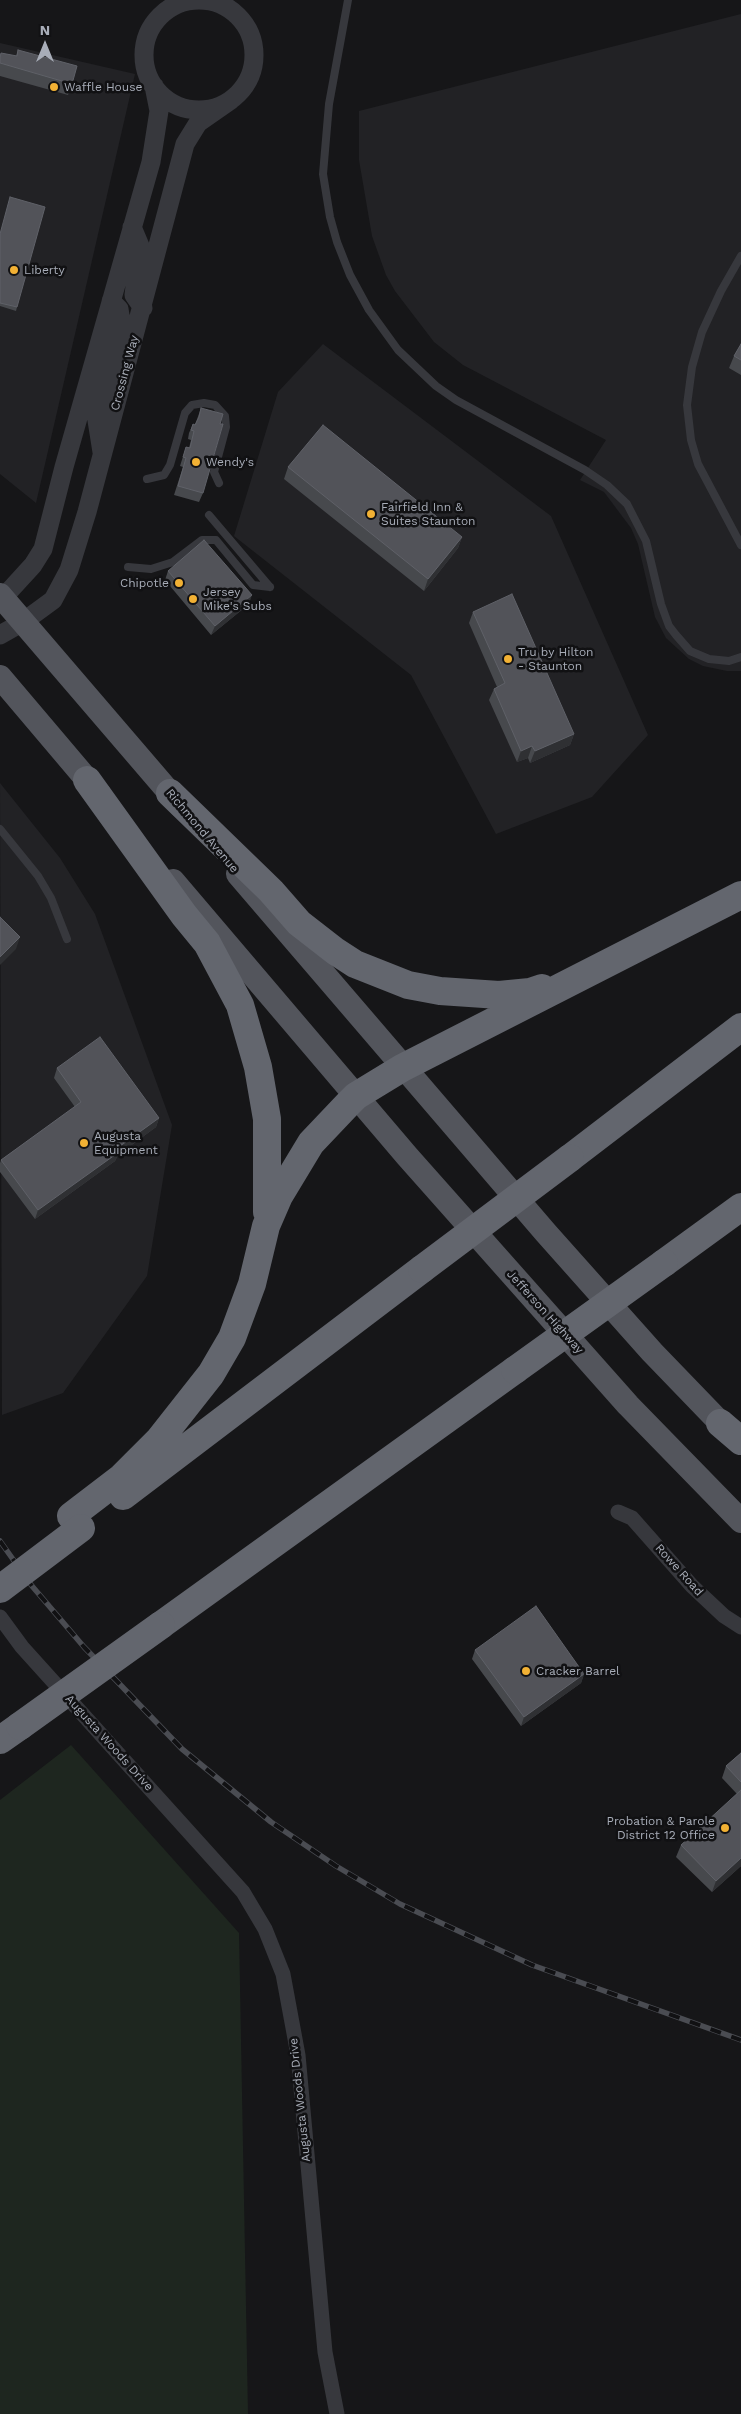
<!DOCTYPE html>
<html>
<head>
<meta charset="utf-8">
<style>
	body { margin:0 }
	#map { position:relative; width:741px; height:2414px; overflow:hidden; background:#161618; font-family:"Work Sans",sans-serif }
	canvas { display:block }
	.north { position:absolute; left:20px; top:20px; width:50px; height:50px; -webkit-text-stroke:4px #111113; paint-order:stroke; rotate:0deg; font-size:14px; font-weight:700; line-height:20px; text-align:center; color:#a8adb8 }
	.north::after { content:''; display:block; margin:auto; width:18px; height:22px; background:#a8adb8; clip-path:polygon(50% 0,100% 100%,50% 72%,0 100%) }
</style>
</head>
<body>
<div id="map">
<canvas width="741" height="2414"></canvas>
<div class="north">N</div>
</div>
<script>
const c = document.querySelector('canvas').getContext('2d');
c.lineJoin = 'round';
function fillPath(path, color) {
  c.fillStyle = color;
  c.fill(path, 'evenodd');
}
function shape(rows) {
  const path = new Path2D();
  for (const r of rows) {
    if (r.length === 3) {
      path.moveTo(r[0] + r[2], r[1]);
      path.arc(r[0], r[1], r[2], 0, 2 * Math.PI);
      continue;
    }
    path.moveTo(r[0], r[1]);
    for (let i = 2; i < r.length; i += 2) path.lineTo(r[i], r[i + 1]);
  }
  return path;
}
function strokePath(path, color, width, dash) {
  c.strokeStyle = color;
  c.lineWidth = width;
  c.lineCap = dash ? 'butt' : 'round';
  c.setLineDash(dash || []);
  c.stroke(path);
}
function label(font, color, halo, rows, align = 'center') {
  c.font = font + ' "Work Sans",sans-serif';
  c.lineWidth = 5;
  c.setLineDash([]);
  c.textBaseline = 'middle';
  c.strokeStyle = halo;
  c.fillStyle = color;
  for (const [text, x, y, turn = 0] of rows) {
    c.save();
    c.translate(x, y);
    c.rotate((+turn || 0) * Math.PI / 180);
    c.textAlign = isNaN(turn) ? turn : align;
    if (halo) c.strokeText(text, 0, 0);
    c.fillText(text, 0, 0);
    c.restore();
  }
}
fillPath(shape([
	[741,14,741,671,727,671,703,666,689,659,666,638,655,617,638,544,631,528,604,492,580,480,606,440,463,365,434,342,395,291,386,275,372,236,359,160,359,111],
	[0,43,135,74,36,503,0,474],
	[323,344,551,516,648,735,592,797,496,834,411,675,234,536,278,392],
	[0,783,60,858,95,914,172,1125,147,1276,63,1393,2,1415]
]), '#222225');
fillPath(shape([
	[71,1745,239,1933,248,2414,0,2414,0,1800]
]), '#1e261f');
strokePath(shape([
	[348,0,329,104,323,174,330,217,337,242,350,275,369,310,398,350,436,386,456,400,585,470,607,485,627,504,646,541,661,604,669,626,676,635,690,651,709,659,729,661,741,657],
	[741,256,721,291,702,332,692,367,687,405,691,440,698,464,741,545],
	[147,479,164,475,170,465,185,413,192,405,204,403,215,405,225,416,226,427,214,472,219,483],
	[209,515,270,587],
	[128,567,151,569,173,562,202,540,216,540,253,585,270,587],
	[0,829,38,876,51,898,67,939]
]), '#37383d', 8);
strokePath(shape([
	[618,1512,632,1518,692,1586,724,1616,741,1627],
	[0,1617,22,1647,243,1892,265,1929,283,1974,298,2055,325,2352,337,2414]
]), '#37383d', 15);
strokePath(shape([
	[199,55,55],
	[132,227,140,246,134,295,143,308],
	[102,452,96,414,122,328,119,309,111,301],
	[0,601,33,565,43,549,64,467,151,162,159,111,154,86],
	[0,635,23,622,53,600,69,570,87,512,185,144,198,123,231,100]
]), '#37383d', 19);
strokePath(shape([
	[0,595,181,806],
	[0,677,100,795],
	[238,874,546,1233,652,1352,733,1436],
	[173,881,407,1156,628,1405,741,1521]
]), '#53555c', 24);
strokePath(shape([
	[87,780,184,915,207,943,240,1005,258,1067,267,1119,267,1212],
	[170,793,271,891,299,923,335,951,355,964,408,985,440,991,499,995,530,992,542,988],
	[570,1158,741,1027],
	[664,1263,741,1207],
	[720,1423,741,1441],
	[123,1496,422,1269],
	[71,1516,122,1477,159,1440,211,1374,232,1338,252,1284,266,1226,279,1196,311,1143,348,1104,356,1096,402,1068,741,895],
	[161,1625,515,1370],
	[0,1740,20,1726]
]), '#63666e', 28);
const rail = shape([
	[0,1541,32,1586,84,1647,182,1749,271,1822,336,1866,400,1904,532,1965,741,2040]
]);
strokePath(rail, '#4a4c52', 5.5);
strokePath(rail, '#111113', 4, [11]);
strokePath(shape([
	[422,1269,570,1158],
	[515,1370,664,1263],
	[0,1589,81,1528],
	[20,1726,161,1625]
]), '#63666e', 28);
fillPath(shape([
	[18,50,72,84,68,95,0,76,0,56,16,56],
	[0,233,17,307,16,311,0,306],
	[741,344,741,375,729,368,734,356],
	[201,408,203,493,199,502,174,495,183,467,180,466,186,447,189,448,191,440,188,439,189,433,193,424,195,425,196,422],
	[288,467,462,537,458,548,424,591,284,479],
	[168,571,249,604,211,635,165,580],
	[473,612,574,734,570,745,530,763,528,758,517,762,489,700,494,689,497,687,469,623],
	[57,1068,159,1118,156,1127,118,1155,115,1161,35,1219,0,1172,0,1163,1,1160,75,1107,54,1078],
	[475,1650,584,1674,581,1683,521,1726,472,1659],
	[741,1753,741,1866,712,1892,676,1857,681,1845,737,1794,722,1778,726,1766]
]), '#47494d');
fillPath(shape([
	[462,537,458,548,424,591,428,579],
	[252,595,249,604,211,635,215,626],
	[574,734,570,745,530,763,535,751],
	[532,746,528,758,517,762,521,751],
	[20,937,16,949,0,965,0,957],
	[159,1118,156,1127,118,1155,115,1161,35,1219,38,1210,116,1149],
	[584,1674,581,1683,521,1726,524,1717],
	[741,1858,741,1866,712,1892,716,1881]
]), '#2f3033');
const building = shape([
	[18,50,77,66,72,84,0,63,0,57,1,53,17,56,18,50],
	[10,197,45,207,17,307,0,303,0,234,10,197],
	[741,344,741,360,734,356,741,344],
	[201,408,223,414,220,424,223,424,203,493,178,486,186,458,183,457,186,447,190,448,194,431,191,430,193,424,195,425,199,417,201,408],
	[323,425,462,537,428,579,288,467,323,425],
	[204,540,252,595,215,626,168,571,204,540],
	[512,594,574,734,535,751,532,746,521,751,494,689,505,683,473,612,512,594],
	[0,917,20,937,0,957,0,917],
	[100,1037,159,1118,116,1149,119,1152,38,1210,1,1160,81,1102,57,1068,100,1037],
	[536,1606,584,1674,524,1717,475,1650,536,1606],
	[741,1753,741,1782,726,1766,741,1753],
	[741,1790,741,1858,716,1881,681,1845,741,1790]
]);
fillPath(building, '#525359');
strokePath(building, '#5f6168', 1);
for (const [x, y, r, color] of [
	[54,87,5,"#f2b134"],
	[14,270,5,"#f2b134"],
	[196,462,5,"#f2b134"],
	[371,514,5,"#f2b134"],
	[179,583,5,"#f2b134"],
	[193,599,5,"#f2b134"],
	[508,659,5,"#f2b134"],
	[84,1143,5,"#f2b134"],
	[526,1671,5,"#f2b134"],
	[725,1828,5,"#f2b134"]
]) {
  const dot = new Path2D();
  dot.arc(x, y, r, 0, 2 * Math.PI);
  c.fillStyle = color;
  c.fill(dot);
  strokePath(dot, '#111113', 2);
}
label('12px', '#a8adb8', '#111113', [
	["Waffle House",64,87],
	["Liberty",24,270],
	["Wendy's",206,462],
	["Fairfield Inn &",381,507],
	["Suites Staunton",381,521],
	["Chipotle",169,583,"right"],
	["Jersey",203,592],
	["Mike's Subs",203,606],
	["Tru by Hilton",518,652],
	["- Staunton",518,666],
	["Augusta",94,1136],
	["Equipment",94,1150],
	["Cracker Barrel",536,1671],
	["Probation & Parole",715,1821,"right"],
	["District 12 Office",715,1835,"right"]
], 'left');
label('12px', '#a8adb8', '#111113', [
	["Crossing Way",125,373,-75],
	["Richmond Avenue",202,831,50],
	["Jefferson Highway",545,1312,48],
	["Rowe Road",679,1570,48],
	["Augusta Woods Drive",109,1743,48],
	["Augusta Woods Drive",300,2100,-96]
]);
</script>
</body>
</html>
